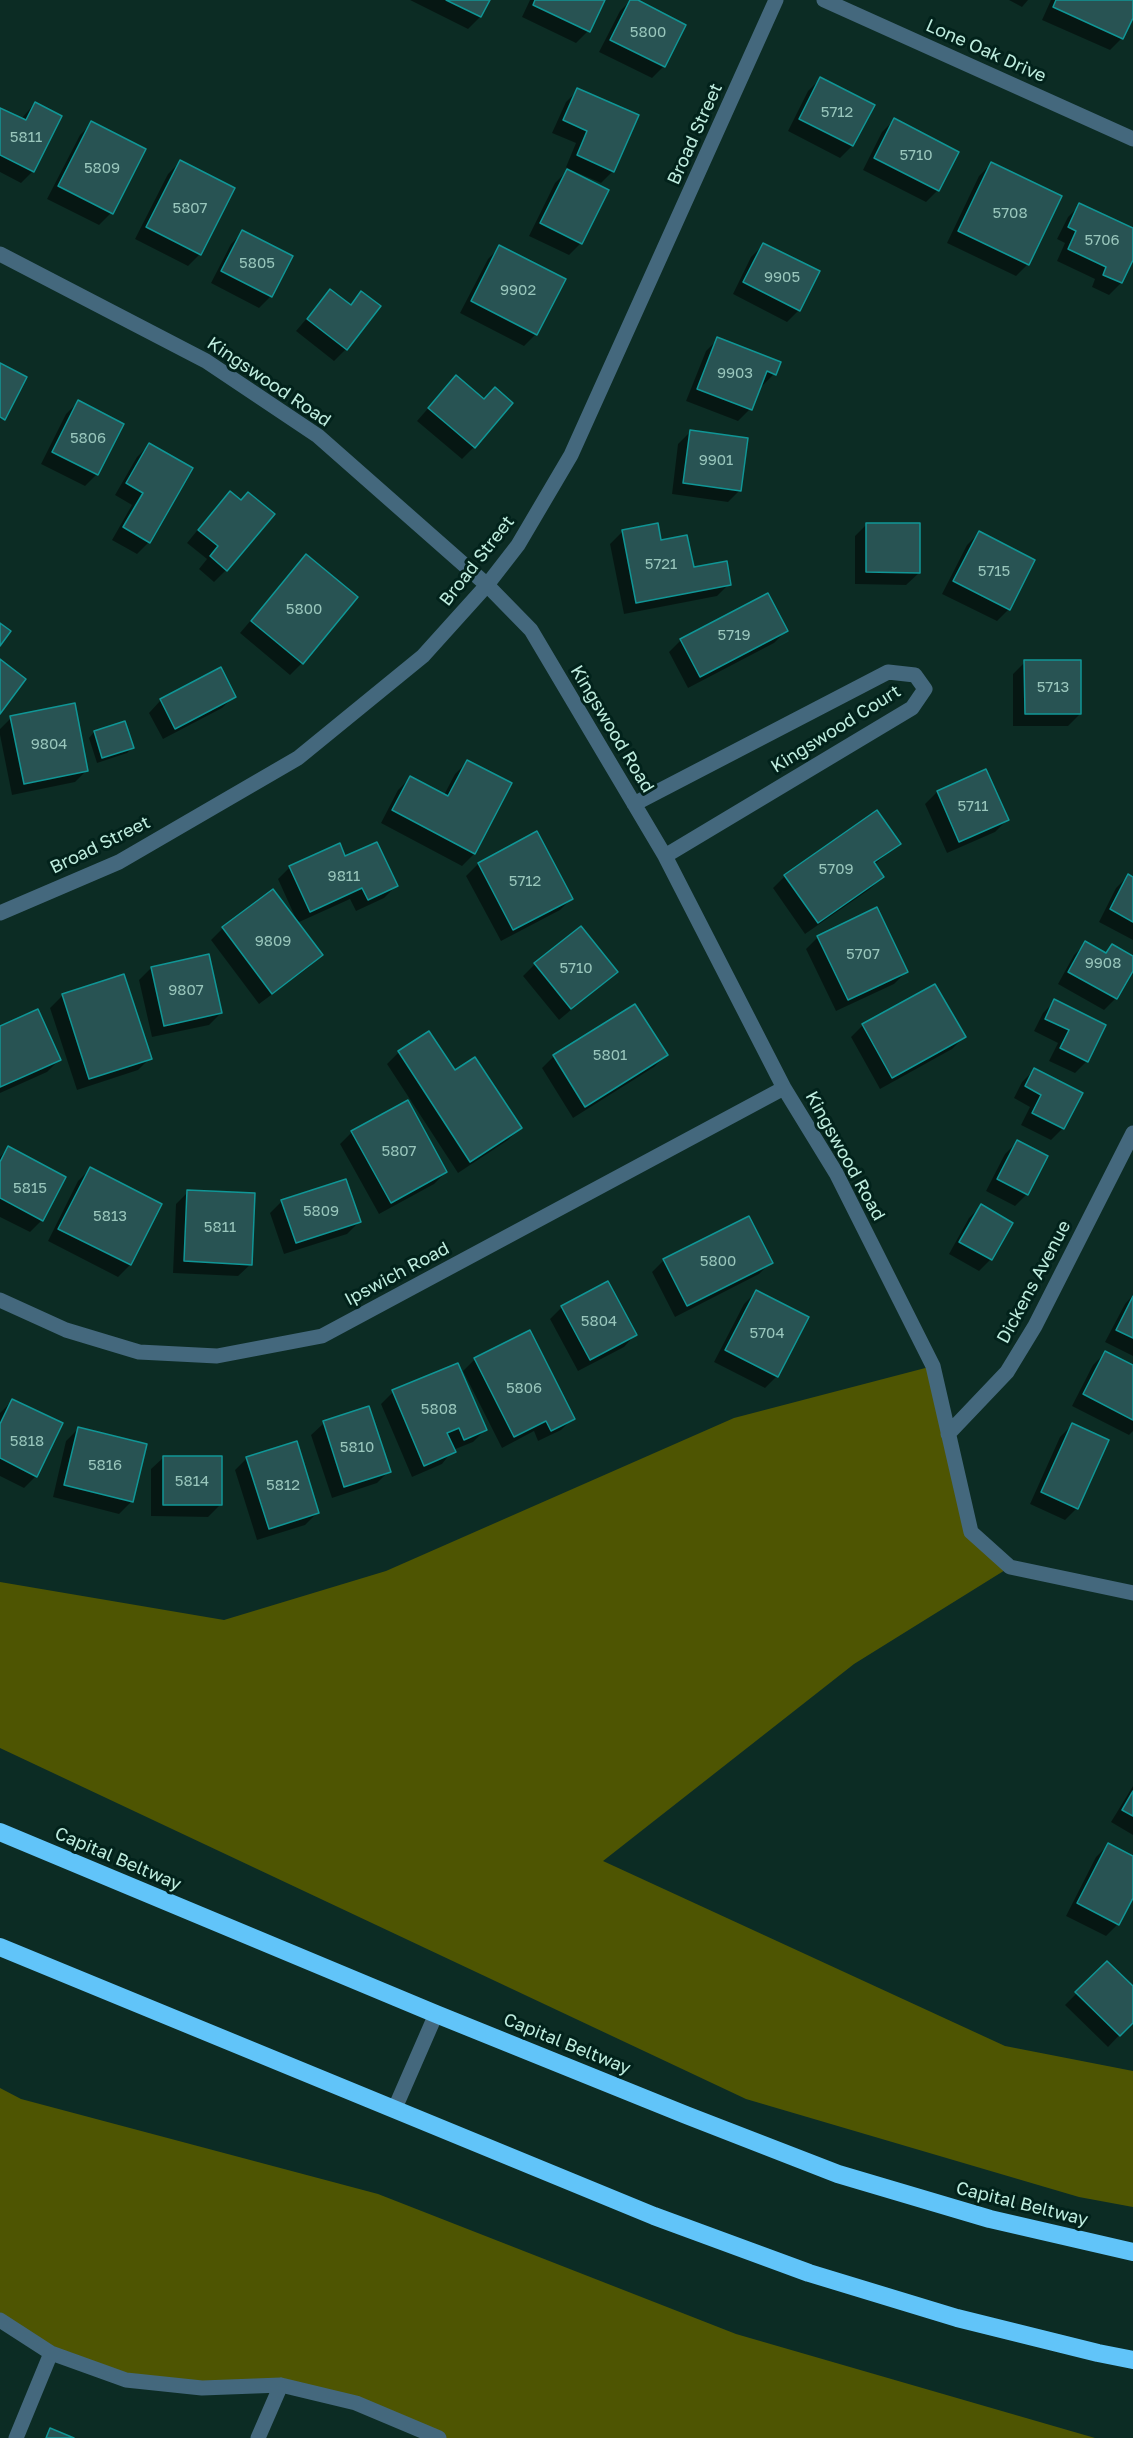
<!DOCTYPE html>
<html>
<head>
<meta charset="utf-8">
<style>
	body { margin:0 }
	canvas { display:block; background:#0c2c24 }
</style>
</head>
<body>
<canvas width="1133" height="2438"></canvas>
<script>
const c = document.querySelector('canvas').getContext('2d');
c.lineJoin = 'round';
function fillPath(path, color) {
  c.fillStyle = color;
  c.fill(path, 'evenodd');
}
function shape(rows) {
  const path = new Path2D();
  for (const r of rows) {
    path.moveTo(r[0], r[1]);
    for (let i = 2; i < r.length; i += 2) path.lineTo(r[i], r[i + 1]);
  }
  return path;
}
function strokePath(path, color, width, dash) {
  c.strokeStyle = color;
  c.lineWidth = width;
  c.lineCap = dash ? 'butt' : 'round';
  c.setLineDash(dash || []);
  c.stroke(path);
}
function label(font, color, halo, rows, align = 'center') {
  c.font = font + ' "Golos Text",sans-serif';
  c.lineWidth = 6;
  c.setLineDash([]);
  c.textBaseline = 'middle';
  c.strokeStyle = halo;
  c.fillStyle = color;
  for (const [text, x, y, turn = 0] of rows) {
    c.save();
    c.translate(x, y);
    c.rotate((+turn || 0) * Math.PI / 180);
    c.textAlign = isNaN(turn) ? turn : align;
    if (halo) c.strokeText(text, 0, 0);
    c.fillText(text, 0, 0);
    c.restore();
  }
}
fillPath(shape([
	[933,1366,971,1532,1010,1567,854,1664,603,1861,1005,2046,1133,2071,1133,2207,1079,2197,746,2099,0,1748,0,1582,224,1620,386,1571,734,1418],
	[0,2088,21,2099,378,2194,736,2334,1095,2438,439,2438,281,2385,126,2380,51,2353,0,2320]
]), '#4e5502');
fillPath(shape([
	[410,0,488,0,480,17,468,29],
	[530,0,604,0,588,31,576,43,522,17],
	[631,0,684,26,664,66,652,78,599,52,620,11],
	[1009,0,1028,0,1022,7],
	[1051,0,1133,0,1133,14,1122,38,1110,50,1042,20],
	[820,79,852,146,840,158,788,131,808,91],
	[578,90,613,171,601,183,571,170,581,243,569,255,529,236,555,183,569,169,566,167,576,143,552,133,566,102],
	[35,103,33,171,21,183,0,172,0,109,21,119],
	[894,120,938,190,926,202,863,170,882,132],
	[92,123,144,150,111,213,99,225,47,199,80,135],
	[180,162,200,254,188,266,135,239,168,174],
	[991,164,1028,264,1016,276,947,243,979,176],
	[1080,205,1133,230,1133,257,1121,283,1109,295,1092,287,1095,279,1057,261,1065,243,1057,239,1068,217],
	[243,232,271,296,259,308,211,283,231,244],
	[763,245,799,310,787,322,733,294,751,257],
	[500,247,536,334,524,346,460,313,488,259],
	[330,291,349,306,361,293,346,349,334,361,296,331],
	[718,339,774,374,762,386,760,385,750,409,738,421,686,401,706,351],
	[445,389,474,447,462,459,417,421],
	[78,402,97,474,85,486,41,464,66,414],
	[690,432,740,490,728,502,672,494,678,444],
	[149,445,149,542,137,554,112,540,132,505,115,495,137,457],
	[218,505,226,570,214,582,199,569,207,559,187,543],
	[867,524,919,573,906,585,855,584,855,536],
	[622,532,660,542,692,569,729,584,717,596,624,614,610,544],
	[979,533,1033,561,1009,609,997,621,942,594,967,545],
	[306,556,302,663,290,675,240,633],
	[786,631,774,643,688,688,669,652,681,640],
	[1025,662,1080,714,1068,726,1013,726,1013,674],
	[220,669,234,696,222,708,163,739,149,713,160,701],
	[11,718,87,770,75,782,12,795,0,735,0,729],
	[94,732,132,748,127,753,97,763,89,738],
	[467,762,510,784,474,854,462,866,381,823,398,790,410,778,444,795,455,774],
	[985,771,1007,820,995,832,947,853,925,804,937,792],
	[537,833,572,898,560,910,501,941,466,876,478,864],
	[899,843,874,865,882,877,870,889,805,934,773,888,785,876],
	[344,858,396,886,384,898,356,911,350,899,297,923,321,955,309,967,259,1004,211,940,223,928,297,921,278,879,290,867],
	[1128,876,1133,879,1133,940,1099,922,1116,888],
	[818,937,906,972,894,984,836,1011,806,949],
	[1086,943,1104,954,1112,946,1133,957,1133,968,1116,998,1104,1010,1058,984,1074,955],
	[535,964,616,972,559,1020,523,976],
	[151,968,221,1013,209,1025,152,1037,139,980],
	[123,976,150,1058,138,1070,77,1090,50,1008,62,996],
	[1055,1001,1087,1061,1075,1073,1049,1061,1058,1043,1034,1031,1043,1013],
	[863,1025,964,1037,952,1049,880,1089,851,1037],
	[0,1028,59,1060,47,1072,0,1093],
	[399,1052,454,1072,520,1128,508,1140,458,1173,387,1064],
	[666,1055,654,1067,573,1118,542,1068,554,1056],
	[1034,1070,1063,1128,1051,1140,1021,1125,1030,1107,1014,1098,1022,1082],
	[352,1132,446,1172,434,1184,379,1214,340,1144],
	[1017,1142,1027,1194,1015,1206,986,1191,1005,1154],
	[8,1148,42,1220,30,1232,0,1217,0,1157],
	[90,1169,160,1205,130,1265,118,1277,48,1241,78,1181],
	[188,1192,251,1264,238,1276,173,1273,176,1204],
	[282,1201,359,1222,347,1234,284,1254,270,1213],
	[981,1206,991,1259,979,1271,949,1254,969,1218],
	[664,1260,771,1262,759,1274,675,1317,652,1272],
	[756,1292,777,1376,765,1388,714,1362,744,1304],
	[1133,1295,1133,1356,1105,1342,1125,1304],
	[562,1307,635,1335,624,1347,578,1371,550,1319],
	[1105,1353,1133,1367,1133,1431,1129,1435,1072,1406,1093,1365],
	[475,1359,573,1418,561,1430,538,1441,534,1431,502,1448,463,1371],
	[393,1392,485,1430,473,1442,453,1450,442,1464,412,1477,381,1404],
	[12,1401,36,1476,24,1488,0,1476,0,1413],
	[368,1408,389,1471,377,1483,332,1498,311,1435,324,1423],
	[1072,1425,1077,1508,1065,1520,1030,1504,1060,1437],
	[78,1429,131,1502,119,1514,53,1497,66,1441],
	[164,1457,220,1505,208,1517,151,1516,151,1469],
	[247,1458,317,1513,305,1525,257,1540,235,1470],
	[1133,1786,1133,1835,1111,1822],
	[1108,1845,1133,1858,1133,1895,1118,1924,1106,1936,1066,1916,1096,1857],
	[1107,1963,1133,1988,1133,2021,1108,2047,1065,2005]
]), '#0007');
const building = shape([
	[446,0,490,0,481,17,446,0],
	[535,0,605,0,590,32,533,5,535,0],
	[630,0,638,0,686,25,665,67,610,40,630,0],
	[1056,0,1133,0,1133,18,1123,39,1053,7,1056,0],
	[820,77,875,105,853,146,799,119,820,77],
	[577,88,639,115,614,172,577,155,587,131,563,120,577,88],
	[35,102,62,116,34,172,0,155,0,108,26,120,35,102],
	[894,118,959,152,939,191,874,158,894,118],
	[91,121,146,149,113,214,58,186,91,121],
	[180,160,235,188,201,255,146,227,180,160],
	[991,162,1062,196,1029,265,958,231,991,162],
	[567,169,609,190,582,244,540,223,567,169],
	[1079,203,1133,228,1133,260,1122,283,1103,275,1106,267,1068,249,1076,231,1068,227,1079,203],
	[242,230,293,256,272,297,221,271,242,230],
	[763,243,820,271,800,311,743,282,763,243],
	[499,245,566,279,537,335,471,301,499,245],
	[330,289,351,305,361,291,381,306,347,350,307,319,330,289],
	[717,337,781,362,776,375,767,371,752,410,697,389,717,337],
	[0,363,27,377,5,420,0,417,0,363],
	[456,375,484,399,495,387,513,403,475,448,428,408,456,375],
	[78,400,124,424,98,475,52,452,78,400],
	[690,430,748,438,741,491,683,483,690,430],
	[149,443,193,468,150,543,123,527,143,493,126,483,149,443],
	[230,491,241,500,248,492,275,514,227,571,210,556,218,546,198,530,230,491],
	[658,523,661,540,687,535,694,567,727,561,731,585,636,603,622,530,658,523],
	[866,523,920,523,920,573,866,572,866,523],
	[979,531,1035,560,1010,610,953,581,979,531],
	[306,554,358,597,303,664,251,621,306,554],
	[768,593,788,631,700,677,680,639,768,593],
	[0,623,11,631,0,646,0,623],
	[0,659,26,679,0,714,0,659],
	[1024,660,1081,660,1081,714,1025,714,1024,660],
	[221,667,236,697,175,729,160,699,221,667],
	[75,703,88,771,24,784,10,716,75,703],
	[125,721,134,748,102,758,94,731,125,721],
	[467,760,512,783,475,854,392,810,410,776,448,796,467,760],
	[986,769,1009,820,959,842,937,791,986,769],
	[877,810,901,844,874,862,884,877,818,923,784,875,877,810],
	[537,831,573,899,513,930,478,863,537,831],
	[377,842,398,886,368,900,362,888,310,912,289,866,340,843,345,856,377,842],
	[1128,874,1133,877,1133,922,1110,909,1128,874],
	[273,889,323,955,272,994,222,927,273,889],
	[877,907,908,972,848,1000,817,936,877,907],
	[581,926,618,972,571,1009,534,963,581,926],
	[1085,941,1106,953,1112,944,1133,956,1133,971,1117,999,1068,972,1085,941],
	[209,954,222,1013,164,1026,151,967,209,954],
	[124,974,152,1059,89,1079,62,994,124,974],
	[935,984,966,1037,892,1078,862,1024,935,984],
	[1054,999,1106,1025,1088,1062,1060,1048,1069,1030,1045,1019,1054,999],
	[635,1004,668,1055,585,1107,553,1055,635,1004],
	[38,1009,61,1060,0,1087,0,1026,38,1009],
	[429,1031,455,1070,475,1057,522,1128,470,1162,398,1051,429,1031],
	[1034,1068,1083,1093,1064,1129,1032,1113,1041,1095,1025,1086,1034,1068],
	[408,1100,447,1172,391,1203,351,1131,408,1100],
	[1017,1140,1048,1156,1028,1195,997,1179,1017,1140],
	[8,1146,66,1177,43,1221,0,1198,0,1162,8,1146],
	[90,1167,162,1204,131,1265,58,1229,90,1167],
	[346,1179,361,1222,296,1243,281,1200,346,1179],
	[187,1190,255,1193,252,1265,184,1261,187,1190],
	[981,1204,1013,1223,992,1260,959,1242,981,1204],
	[749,1216,773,1263,687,1306,663,1259,749,1216],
	[608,1281,637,1335,590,1360,561,1306,608,1281],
	[756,1290,809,1317,778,1377,725,1350,756,1290],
	[1133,1296,1133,1338,1116,1330,1133,1296],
	[530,1330,575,1419,551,1431,546,1421,514,1437,474,1358,530,1330],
	[1105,1351,1133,1365,1133,1420,1083,1394,1105,1351],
	[458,1363,487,1430,464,1440,459,1428,447,1433,456,1452,424,1466,392,1390,458,1363],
	[12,1399,63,1423,37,1477,0,1458,0,1424,12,1399],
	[369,1406,391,1472,344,1487,323,1421,369,1406],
	[1072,1423,1109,1440,1078,1509,1041,1492,1072,1423],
	[78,1427,147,1444,133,1502,64,1485,78,1427],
	[297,1441,319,1513,269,1529,246,1457,297,1441],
	[163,1456,222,1456,222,1505,163,1505,163,1456],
	[1133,1791,1133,1816,1122,1810,1133,1791],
	[1108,1843,1133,1856,1133,1898,1119,1925,1077,1903,1108,1843],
	[1107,1961,1133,1986,1133,2023,1120,2036,1075,1992,1107,1961],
	[50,2428,74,2438,46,2438,50,2428]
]);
fillPath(building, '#285353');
strokePath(building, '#109696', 1.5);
strokePath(shape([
	[824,0,1133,139],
	[0,254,206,361,318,436,487,585,531,630,665,856,784,1088,836,1173,933,1366,971,1532,1010,1567,1133,1593],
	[634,804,888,672,915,675,925,689,912,708,665,856],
	[0,913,119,862,298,758,423,656,487,585,518,545,571,455,776,0],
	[0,1300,66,1330,139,1352,217,1356,322,1336,784,1088],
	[948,1434,1007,1372,1035,1326,1133,1133],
	[395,2108,436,2014],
	[0,2320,51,2353,126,2380,202,2388,281,2385,356,2403,439,2438],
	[16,2438,51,2353],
	[258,2438,281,2385]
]), '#44687d', 15);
strokePath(shape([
	[0,1832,436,2014,686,2115,838,2174,990,2219,1133,2252],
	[0,1947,654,2216,809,2273,957,2318,1098,2353,1133,2360]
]), '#61c4f9', 18);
label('15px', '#99c6bc', null, [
	["5800",648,32],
	["5712",837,112],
	["5811",26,137],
	["5710",916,155],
	["5809",102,168],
	["5807",190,208],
	["5708",1010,213],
	["5706",1102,240],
	["5805",257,263],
	["9905",782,277],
	["9902",518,290],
	["9903",735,373],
	["5806",88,438],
	["9901",716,460],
	["5721",661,564],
	["5715",994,571],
	["5800",304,609],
	["5719",734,635],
	["5713",1053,687],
	["9804",49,744],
	["5711",973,806],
	["5709",836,869],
	["9811",344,876],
	["5712",525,881],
	["9809",273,941],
	["5707",863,954],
	["9908",1103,963],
	["5710",576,968],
	["9807",186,990],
	["5801",610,1055],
	["5807",399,1151],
	["5815",30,1188],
	["5809",321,1211],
	["5813",110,1216],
	["5811",220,1227],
	["5800",718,1261],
	["5804",599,1321],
	["5704",767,1333],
	["5806",524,1388],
	["5808",439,1409],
	["5818",27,1441],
	["5810",357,1447],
	["5816",105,1465],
	["5814",192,1481],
	["5812",283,1485]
]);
label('18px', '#bfeddf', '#02221b', [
	["Lone Oak Drive",986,51,24],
	["Broad Street",695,134,-66],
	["Kingswood Road",269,382,34],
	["Broad Street",477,561,-52],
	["Kingswood Road",612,729,59],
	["Kingswood Court",836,729,-32],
	["Broad Street",100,845,-26],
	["Kingswood Road",845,1156,61],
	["Ipswich Road",397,1274,-28],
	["Dickens Avenue",1034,1282,-62],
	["Capital Beltway",118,1859,23],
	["Capital Beltway",567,2044,22],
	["Capital Beltway",1022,2204,14]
]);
</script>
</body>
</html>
